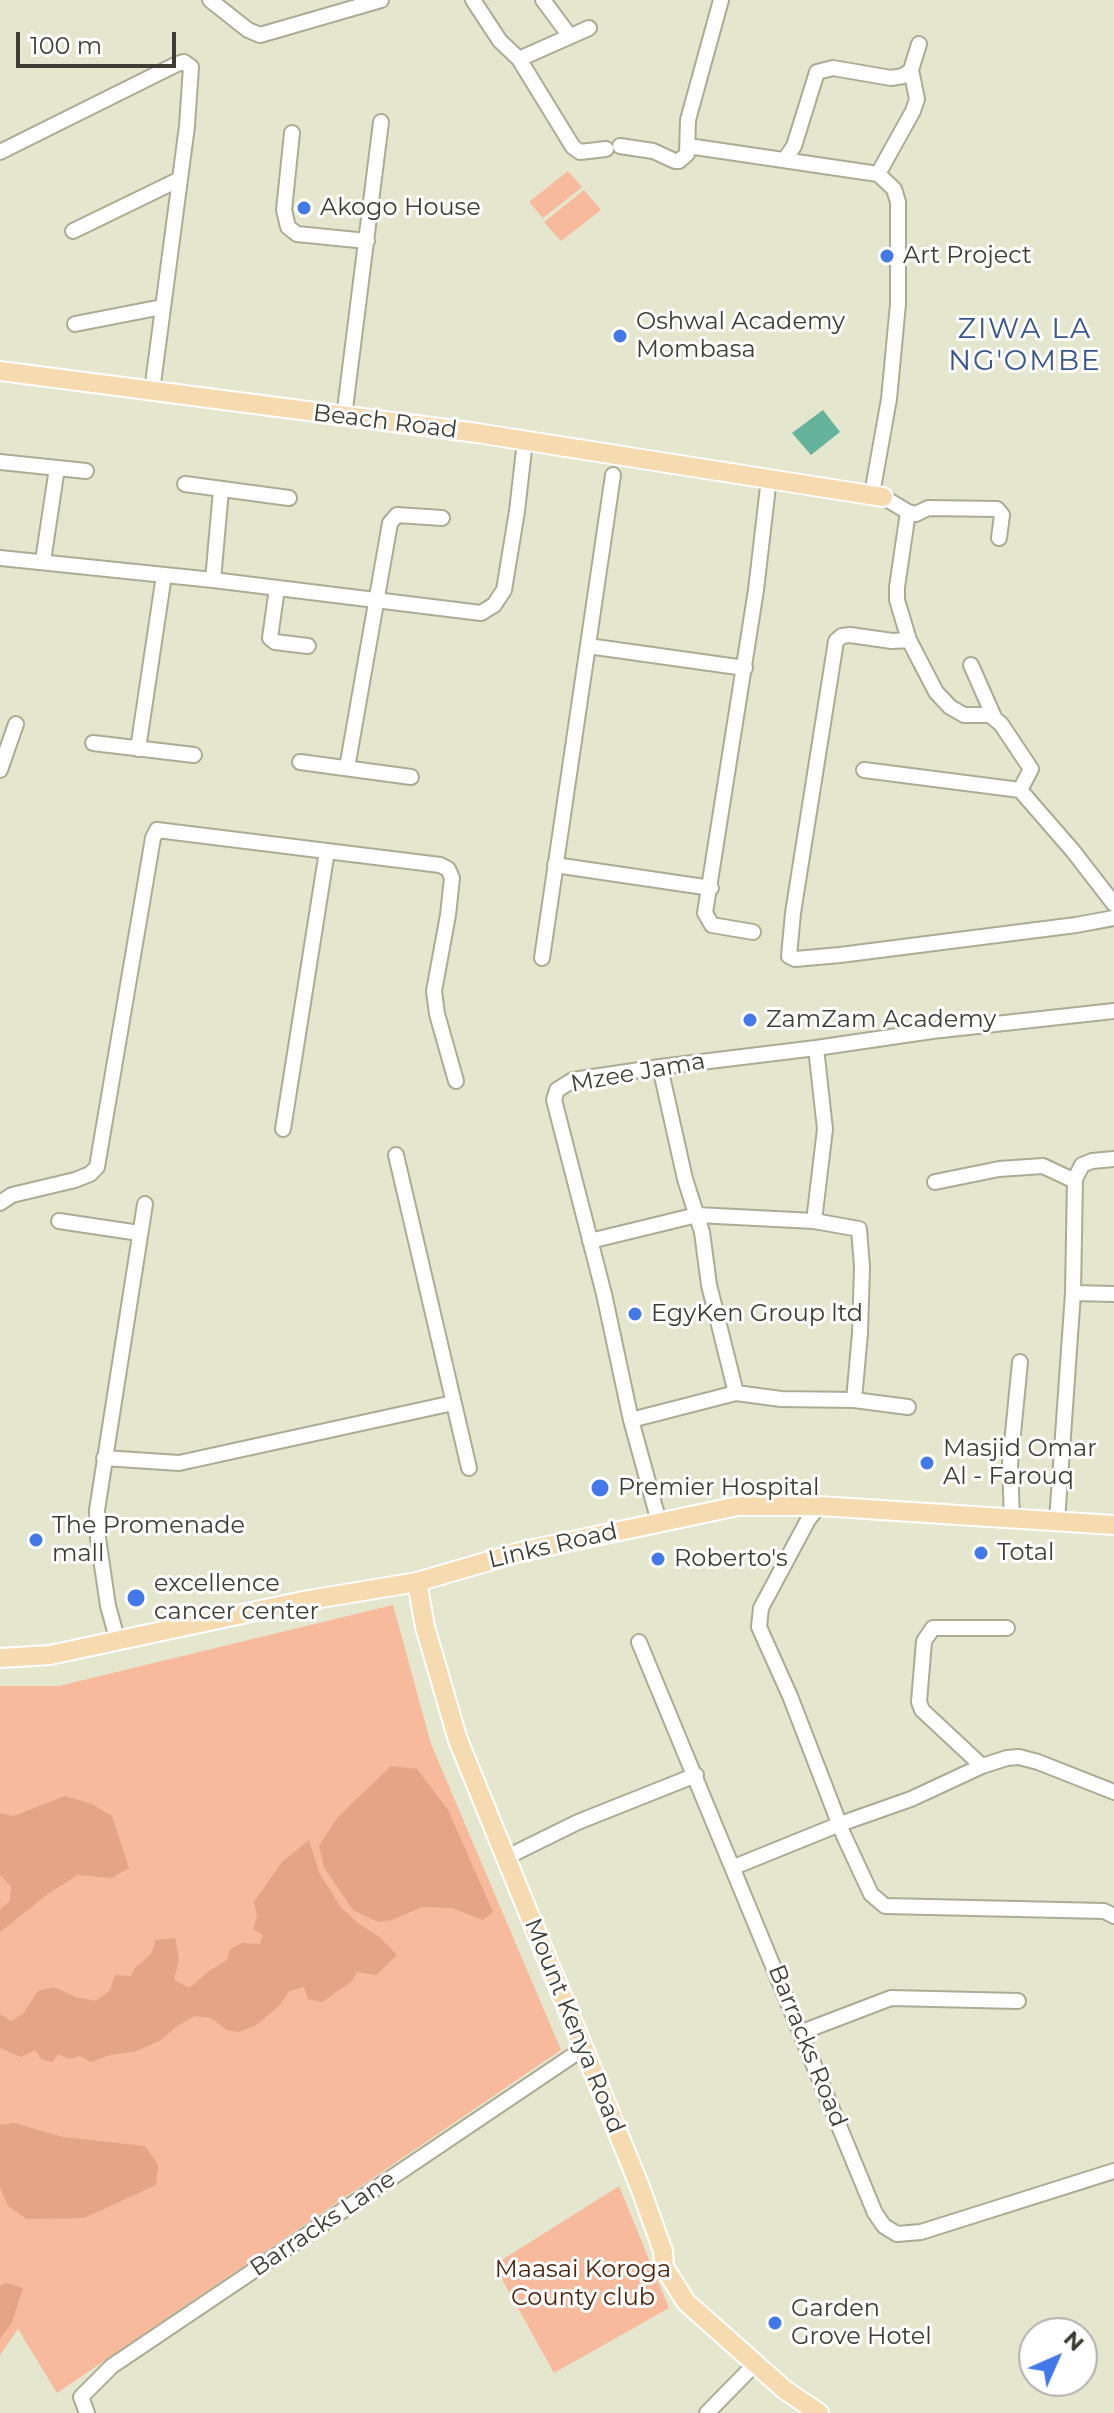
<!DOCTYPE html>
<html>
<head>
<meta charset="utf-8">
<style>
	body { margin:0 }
	#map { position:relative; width:1114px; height:2413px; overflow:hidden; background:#e5e6ce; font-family:Montserrat,sans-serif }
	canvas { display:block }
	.north { position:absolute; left:1018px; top:2317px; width:80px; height:80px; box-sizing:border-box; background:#fff; border:2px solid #b1b1ae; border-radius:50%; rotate:45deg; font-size:22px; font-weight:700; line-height:32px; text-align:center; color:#3d3d34 }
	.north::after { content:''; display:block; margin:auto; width:28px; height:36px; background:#4378e9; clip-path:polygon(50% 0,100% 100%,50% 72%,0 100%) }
	.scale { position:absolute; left:16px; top:32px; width:160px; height:36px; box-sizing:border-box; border:4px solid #3d3d34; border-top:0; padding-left:10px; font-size:24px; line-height:28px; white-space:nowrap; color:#3d3d34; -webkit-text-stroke:6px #fff; paint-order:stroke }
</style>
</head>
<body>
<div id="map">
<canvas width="1114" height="2413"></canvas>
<div class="north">N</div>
<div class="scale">100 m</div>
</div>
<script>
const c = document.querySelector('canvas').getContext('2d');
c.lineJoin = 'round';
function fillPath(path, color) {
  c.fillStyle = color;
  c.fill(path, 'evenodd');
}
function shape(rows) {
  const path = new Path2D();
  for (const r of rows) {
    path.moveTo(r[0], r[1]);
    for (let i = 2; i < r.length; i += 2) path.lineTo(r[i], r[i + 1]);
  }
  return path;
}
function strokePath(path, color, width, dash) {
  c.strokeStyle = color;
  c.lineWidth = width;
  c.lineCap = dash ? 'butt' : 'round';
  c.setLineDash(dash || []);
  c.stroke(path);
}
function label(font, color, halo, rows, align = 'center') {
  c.font = font + ' Montserrat,sans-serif';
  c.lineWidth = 6;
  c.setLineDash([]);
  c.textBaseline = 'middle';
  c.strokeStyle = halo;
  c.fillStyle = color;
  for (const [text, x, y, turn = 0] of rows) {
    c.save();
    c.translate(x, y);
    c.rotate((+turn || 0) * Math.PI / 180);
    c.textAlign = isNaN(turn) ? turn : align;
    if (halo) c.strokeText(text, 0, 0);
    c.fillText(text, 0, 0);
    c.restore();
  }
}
fillPath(shape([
	[568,171,582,187,543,218,529,202],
	[584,190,601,210,561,241,544,222],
	[393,1605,431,1744,561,2050,57,2393,18,2329,0,2355,0,1686,59,1686],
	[619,2186,669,2308,554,2373,494,2265]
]), '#f7ba9c');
fillPath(shape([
	[391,1766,417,1769,448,1810,493,1912,483,1920,452,1908,422,1907,392,1920,378,1922,353,1910,324,1867,319,1846,337,1818],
	[65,1796,92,1804,112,1816,129,1868,112,1878,78,1875,49,1893,0,1932,0,1910,10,1901,11,1886,0,1875,0,1813,14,1816],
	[309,1840,319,1872,341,1908,358,1923,379,1937,397,1955,376,1975,357,1972,352,1981,322,2002,308,1999,304,1987,289,1991,279,2006,256,2025,239,2032,227,2030,211,2018,195,2016,177,2026,161,2040,137,2051,110,2055,91,2062,80,2056,69,2059,58,2054,53,2062,41,2059,35,2050,21,2057,0,2048,0,2014,11,2021,23,2014,38,1991,54,1987,75,1997,96,2001,110,1990,115,1975,131,1976,135,1968,151,1954,156,1940,175,1938,179,1959,174,1980,189,1988,209,1971,227,1960,230,1949,242,1943,260,1944,263,1935,253,1929,257,1916,254,1902,282,1862],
	[14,2123,63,2137,145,2146,158,2165,156,2185,84,2218,27,2219,8,2206,0,2187,0,2125],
	[6,2283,23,2288,12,2322,0,2339,0,2286]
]), '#e4a485');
fillPath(shape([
	[823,410,840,432,811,455,792,433]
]), '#65b39a');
const minor = shape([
	[210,0,248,30,260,35,381,0],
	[473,0,500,41,519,59,573,147,580,152,606,149],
	[543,0,569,35],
	[519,59,589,28],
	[292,133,284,210,288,227,297,234,367,241],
	[620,146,653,151,675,161,679,161,687,154,688,120,721,0],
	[688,146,878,174,894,189,898,202,898,304,889,399,872,494],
	[0,152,177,64,184,62,191,67,187,126,152,391],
	[785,159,794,146,817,72,833,68,891,78,903,76,911,70,919,44],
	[878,174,913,111,917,99,911,70],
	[73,231,178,180],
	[75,324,162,307],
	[344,417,381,122],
	[0,462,86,471],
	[185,484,289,498],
	[883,497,908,512,897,587,897,600,909,640,936,692,950,707,964,715,990,715,1001,724,1031,769,1020,790],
	[908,512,916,514,928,508,997,509,1002,515,999,538],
	[0,558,213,580,481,613,494,605,504,590,517,511,525,441],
	[43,561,57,468],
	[213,580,221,490],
	[277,588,270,638,275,642,308,646],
	[909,640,892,641,850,635,842,636,836,641,793,913,789,956,795,959,840,955,1076,925,1114,918],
	[588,646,745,668],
	[971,665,994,717],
	[93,743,194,755],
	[138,749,164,575],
	[300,762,411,777],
	[347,768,390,523,397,515,442,518],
	[0,770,16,724],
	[864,770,1020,790,1073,851,1114,904],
	[555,865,711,888],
	[753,932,712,925,705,913,756,590,769,478],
	[542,958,613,475],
	[660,1067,685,1179,702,1232,709,1285,736,1393],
	[283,1129,327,851],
	[396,1155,469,1468],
	[935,1182,999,1169,1043,1166,1075,1181],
	[0,1203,12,1195,75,1180,90,1174,97,1167,153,838,157,830,440,865,448,869,452,878,448,915,434,991,437,1014,456,1081],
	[59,1221,139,1233],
	[814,1221,825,1129,816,1048],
	[590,1241,697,1215,814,1221,859,1229,862,1267,860,1333,854,1400],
	[1073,1293,1114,1294],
	[631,1420,736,1393,781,1399,854,1400,908,1407],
	[104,1458,179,1463,453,1403],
	[819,1506,808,1520,761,1608,759,1627,790,1696,844,1836,871,1894,885,1906,1104,1911,1114,1916],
	[1012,1519,1010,1464,1020,1362],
	[1057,1521,1073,1293,1075,1179,1082,1165,1092,1161,1114,1159],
	[659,1522,631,1420,604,1294,554,1100,557,1090,573,1080,660,1067,816,1048,932,1031,1114,1011],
	[118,1642,108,1606,98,1538,97,1510,145,1204],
	[639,1642,875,2213,884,2226,897,2234,921,2232,1114,2171],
	[982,1766,922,1710,919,1702,924,1641,933,1628,1007,1628],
	[505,1858,578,1822,696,1775],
	[734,1867,840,1824,911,1799,982,1766,1007,1758,1019,1757,1038,1762,1114,1792],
	[802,2032,891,1998,1018,2001],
	[87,2413,81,2397,112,2366,584,2048],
	[707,2413,756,2363]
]);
const major = shape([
	[0,371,477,433,883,497],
	[417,1582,425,1627,458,1740,640,2187,663,2251,664,2267,686,2302,785,2390,819,2413],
	[0,1658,50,1655,303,1601,417,1582,520,1552,738,1506,819,1506,1114,1525]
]);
strokePath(minor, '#abac94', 18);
strokePath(major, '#fff', 22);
strokePath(minor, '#fff', 14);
strokePath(major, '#f6dbb1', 18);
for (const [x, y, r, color] of [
	[304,208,8,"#4378e9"],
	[887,256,8,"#4378e9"],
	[620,336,8,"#4378e9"],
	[750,1020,8,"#4378e9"],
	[635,1314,8,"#4378e9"],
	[927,1463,8,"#4378e9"],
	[600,1488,10,"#4378e9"],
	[36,1540,8,"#4378e9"],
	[981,1553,8,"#4378e9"],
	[658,1559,8,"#4378e9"],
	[136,1598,10,"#4378e9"],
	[775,2323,8,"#4378e9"]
]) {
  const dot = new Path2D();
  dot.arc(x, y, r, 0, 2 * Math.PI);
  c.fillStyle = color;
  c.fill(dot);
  strokePath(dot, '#fff', 3);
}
label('24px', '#3d3d34', '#fff', [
	["Akogo House",320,208],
	["Art Project",903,256],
	["Oshwal Academy",636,322],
	["Mombasa",636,350],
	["ZamZam Academy",766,1020],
	["EgyKen Group ltd",651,1314],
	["Masjid Omar",943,1449],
	["Al - Farouq",943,1477],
	["Premier Hospital",618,1488],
	["The Promenade",52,1526],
	["mall",52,1554],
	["Total",997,1553],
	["Roberto's",674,1559],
	["excellence",154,1584],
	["cancer center",154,1612],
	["Garden",791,2309],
	["Grove Hotel",791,2337]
], 'left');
label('24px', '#3d3d34', '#fff', [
	["Beach Road",385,422,7],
	["Mzee Jama",638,1073,-10],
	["Links Road",553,1546,-13],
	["Mount Kenya Road",574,2026,68],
	["Barracks Road",807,2046,68],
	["Barracks Lane",323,2224,-34]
]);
label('24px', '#4e250e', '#fff', [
	["Maasai Koroga",583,2270],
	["County club",583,2298]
]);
c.letterSpacing = '2px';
label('28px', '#38548d', '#fff', [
	["ZIWA LA",1025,330],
	["NG'OMBE",1025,362]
]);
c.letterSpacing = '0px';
</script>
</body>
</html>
